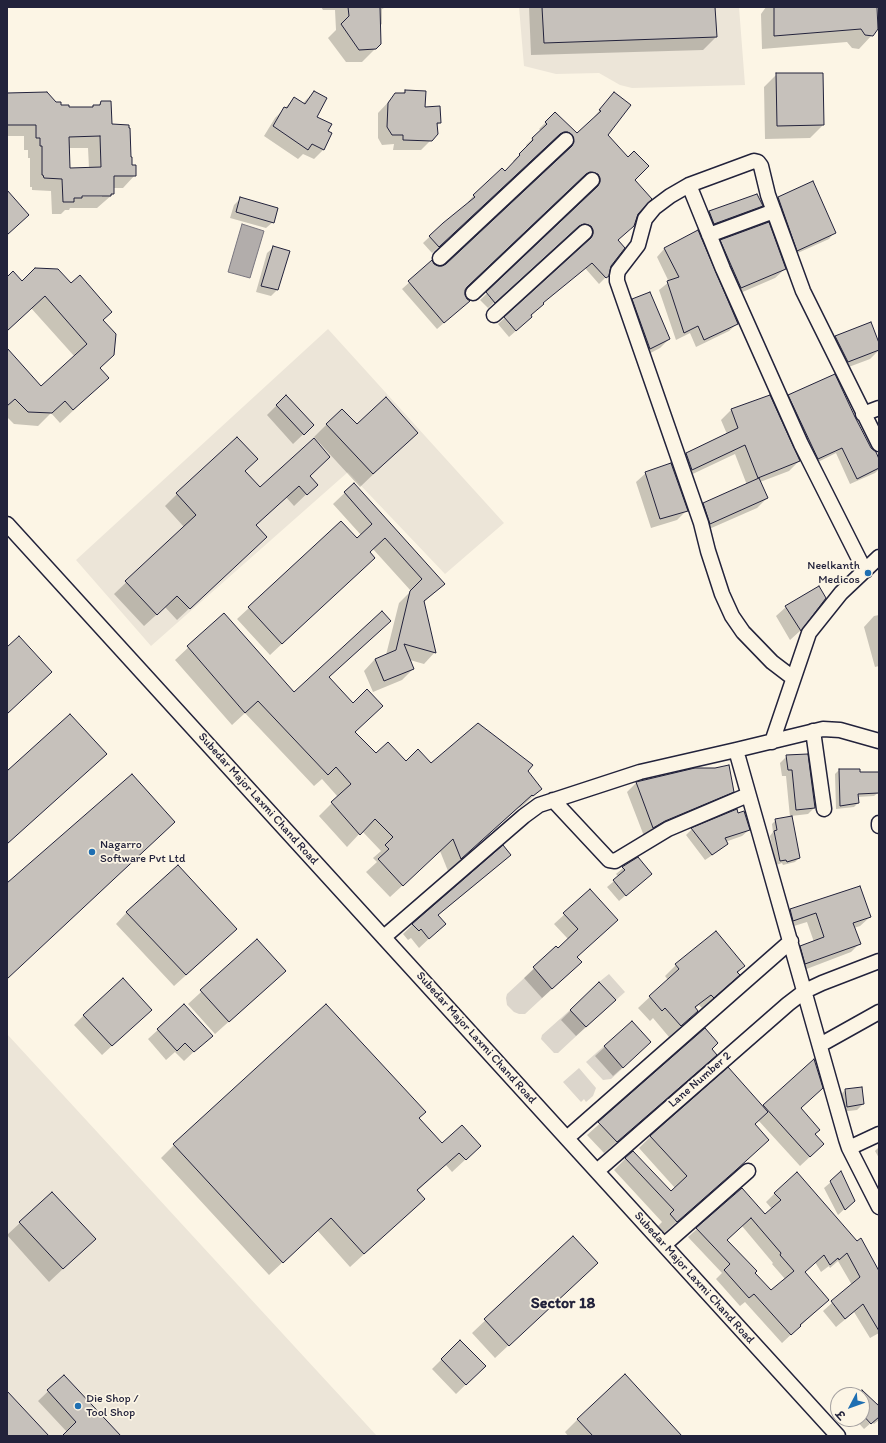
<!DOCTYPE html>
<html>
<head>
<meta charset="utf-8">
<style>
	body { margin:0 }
	#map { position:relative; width:886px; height:1443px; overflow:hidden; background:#fcf5e5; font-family:Itim,"Playpen Sans Deva",sans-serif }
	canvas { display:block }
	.frame { position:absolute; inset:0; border:8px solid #22223b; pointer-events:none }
	.north { position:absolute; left:830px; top:1387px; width:40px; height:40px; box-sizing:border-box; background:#fcf5e5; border:1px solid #a5a1a1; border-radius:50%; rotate:229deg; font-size:11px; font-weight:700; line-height:16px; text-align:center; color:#22223b }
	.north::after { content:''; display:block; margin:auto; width:14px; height:18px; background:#1f6fb2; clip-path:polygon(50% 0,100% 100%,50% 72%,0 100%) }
</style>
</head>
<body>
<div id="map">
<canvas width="886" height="1443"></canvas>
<div class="frame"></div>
<div class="north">उ</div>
</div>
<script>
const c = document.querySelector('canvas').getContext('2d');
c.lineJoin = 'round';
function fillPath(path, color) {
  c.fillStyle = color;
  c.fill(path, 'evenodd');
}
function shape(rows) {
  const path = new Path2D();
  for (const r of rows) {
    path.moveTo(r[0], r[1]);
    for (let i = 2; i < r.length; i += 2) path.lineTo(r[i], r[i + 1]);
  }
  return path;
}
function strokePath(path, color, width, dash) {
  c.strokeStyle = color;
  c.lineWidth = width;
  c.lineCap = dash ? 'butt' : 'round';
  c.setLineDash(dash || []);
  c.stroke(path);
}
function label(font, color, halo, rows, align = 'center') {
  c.font = font + ' Itim,sans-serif';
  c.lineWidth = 3.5;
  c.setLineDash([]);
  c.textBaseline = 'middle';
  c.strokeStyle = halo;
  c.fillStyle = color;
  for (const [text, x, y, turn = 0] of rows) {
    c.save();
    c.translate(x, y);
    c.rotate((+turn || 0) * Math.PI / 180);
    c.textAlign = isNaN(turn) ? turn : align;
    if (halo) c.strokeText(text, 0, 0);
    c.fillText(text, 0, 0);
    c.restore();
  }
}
fillPath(shape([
	[519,7,739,7,745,85,632,88,620,85,599,73,556,74,524,66],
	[328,329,504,523,445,574,348,472,151,646,76,560],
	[7,1034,294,1346,377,1436,7,1436]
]), '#ece5d8');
fillPath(shape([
	[534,969,552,989,525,1014,519,1014,514,1012,507,1005,506,998,507,994],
	[609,974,625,992,616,1000,599,982],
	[570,1010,586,1027,558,1053,554,1053,541,1039,542,1035],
	[604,1046,623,1068,611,1079,603,1080,586,1062],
	[579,1068,596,1088,593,1096,586,1102,584,1099,581,1102,563,1082]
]), '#dcd6cc');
const water = shape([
	[242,224,264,231,250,278,228,272,242,224]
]);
fillPath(water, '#b2adab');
strokePath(water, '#78757e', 1);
fillPath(shape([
	[321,7,386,7,382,9,382,24,379,26,380,44,362,62,346,62,328,38,336,30,335,10,323,10],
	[529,7,714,7,716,37,703,50,531,55],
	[766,7,876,7,872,35,859,49,852,48,847,42,762,49,761,14],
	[7,19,8,19,8,54,7,55],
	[777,74,822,74,823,125,810,138,765,139,764,87],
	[405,91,440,123,436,126,431,140,421,150,393,150,394,144,382,145,378,138,378,113,396,94,402,94],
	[314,92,316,117,327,132,324,149,314,159,303,154,298,159,264,136,275,118,294,99,302,104],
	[614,93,607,135,633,180,638,213,617,240,608,275,599,284,585,268,542,303,525,323,509,337,498,324,585,245,587,241,585,233,580,230,575,230,572,232,488,308,480,300,592,193,594,185,588,178,583,178,578,180,466,287,464,290,462,307,437,329,402,289,432,262,433,265,438,267,446,265,566,153,568,149,566,141,561,138,553,140,432,253,423,243,443,224,469,204,468,202,474,195,505,172,514,162,513,161,527,147,526,145,541,131,539,129,548,120,577,134,595,118,594,117],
	[7,94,68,108,91,108,93,106,98,106,101,102,135,175,123,188,113,188,113,194,97,208,70,208,69,210,65,210,61,214,52,214,51,191,32,190,32,187,30,187,30,158,28,158,28,150,24,150,24,136,7,136],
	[68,148,88,148,89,168,69,169],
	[77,195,102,195,102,197,77,197],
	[756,195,762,206,752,216,704,233,700,222,709,212],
	[241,198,273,222,266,228,230,218,234,205],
	[778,198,835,232,829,239,791,256,772,204],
	[698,232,737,324,729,331,696,347,690,333,676,340,659,290,669,282,657,257,664,249],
	[721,241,785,269,775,278,731,297,711,250],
	[274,247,289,251,277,290,271,296,256,292,267,253],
	[7,278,22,282,102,320,99,369,94,391,60,423,51,413,38,426,14,424,7,417,7,349,41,388,75,357,31,308,7,330],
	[633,300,669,339,660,348,641,358,624,309],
	[870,323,879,346,879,350,870,359,838,371,826,346,835,336],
	[286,396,313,425,293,444,267,415],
	[769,396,799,461,789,471,760,482,767,498,757,508,700,533,694,514,704,504,747,485,735,454,682,479,676,463,686,453,727,434,721,420,731,410],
	[789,396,871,448,879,462,879,469,875,473,850,484,836,453,812,465,783,402],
	[327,424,357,426,404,445,360,487,314,437],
	[244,472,260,489,309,476,317,484,294,506,286,497,255,526,253,549,177,620,165,607,144,626,114,594,184,527,165,506,177,494],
	[646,473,687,510,677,520,651,528,636,482],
	[354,484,444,584,423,603,435,652,424,664,410,660,413,669,402,680,373,692,364,671,375,659,386,655,399,603,411,591,373,549,369,553,362,569,270,655,237,619,341,523,357,539,361,535,333,504],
	[825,598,800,631,790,640,776,616,786,607],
	[224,614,294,693,390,621,328,678,354,732,376,755,405,763,526,771,541,789,528,801,520,808,519,807,448,871,440,851,390,897,366,872,377,862,373,858,381,851,362,831,347,847,319,816,338,797,322,779,314,786,245,713,232,725,175,660],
	[879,615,879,666,875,667,864,627,874,616],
	[787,756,814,808,808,814,791,816,799,858,795,862,783,865,782,863,776,865,770,836,773,832,772,824,776,820,790,817,786,776,782,776,780,763],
	[695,769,733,791,724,800,644,836,627,792,636,783],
	[839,770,859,773,879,792,874,796,857,797,858,803,854,807,836,809,835,774],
	[692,829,749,830,742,836,725,842,726,844,720,850,705,860,686,835],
	[510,855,500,864,437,916,434,934,419,948,411,938,408,940,403,934,413,924],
	[623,868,651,874,619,901,607,887,619,877,616,874],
	[590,891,576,957,571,972,542,998,524,978,556,947,558,949,568,939,554,924],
	[790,910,870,917,860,926,854,928,860,943,851,952,796,973,792,956,801,947,814,942,807,922,784,929,781,919],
	[127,912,224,941,174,986,116,924],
	[257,941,271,984,215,1034,188,1004],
	[676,965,744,966,727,986,702,1008,699,1005,695,1008,697,1011,669,1037,653,1018,650,1021,638,1008,668,980,665,976],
	[184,1006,201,1045,184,1061,175,1052,166,1060,148,1039],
	[571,1010,605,1010,576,1036,561,1020],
	[84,1015,141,1019,102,1055,74,1025],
	[632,1022,640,1052,613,1076,595,1056],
	[705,1030,711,1049,716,1055,604,1153,587,1135],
	[814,1061,800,1109,814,1135,813,1154,800,1166,758,1120,754,1124,755,1152,722,1182,664,1233,658,1226,662,1222,614,1170,626,1158,671,1192,675,1188,639,1148,651,1136,762,1107],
	[861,1088,863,1104,857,1110,841,1112,839,1097,845,1090],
	[418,1118,442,1144,480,1146,452,1172,446,1165,417,1191,411,1211,350,1267,317,1230,269,1275,161,1158,174,1145],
	[879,1147,879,1158,875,1151],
	[831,1182,854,1200,838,1215,824,1188],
	[52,1193,81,1252,49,1282,7,1235],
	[775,1193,879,1271,879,1333,870,1338,854,1312,836,1327,823,1311,852,1285,838,1261,830,1268,829,1266,821,1272,815,1262,804,1272,828,1300,782,1343,745,1302,740,1306,716,1279,722,1273,688,1237,697,1229,765,1215,772,1209,766,1202],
	[742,1226,773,1263,772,1264,785,1279,771,1291,726,1241],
	[573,1237,584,1275,495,1358,472,1333],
	[460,1341,485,1366,456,1394,432,1369],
	[64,1376,120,1436,63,1436,67,1432,38,1401],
	[864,1393,876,1405,879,1402,879,1420,874,1424,872,1422,864,1429,855,1419,862,1419,862,1395],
	[578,1419,681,1436,568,1436,565,1432]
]), '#0003');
const building = shape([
	[348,7,380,7,381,44,376,49,359,50,341,24,349,16,348,7],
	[542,7,715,7,717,37,544,43,542,7],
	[774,7,877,7,878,29,873,36,865,35,861,29,774,36,774,7],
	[776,73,823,73,824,125,777,126,776,73],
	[405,90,426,91,425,107,440,106,441,123,437,123,438,134,432,141,403,140,403,135,392,135,387,127,388,103,395,93,405,93,405,90],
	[314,91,327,98,317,117,332,124,328,131,332,133,324,150,312,144,308,150,273,126,284,107,287,108,294,97,305,104,314,91],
	[47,92,56,102,61,102,61,105,69,105,69,107,93,107,93,105,100,105,101,101,111,101,112,124,129,125,129,128,130,128,131,157,132,157,132,165,136,165,136,176,114,176,114,194,111,194,111,196,82,196,82,198,74,198,74,202,63,202,62,179,44,178,43,175,42,175,42,146,40,146,40,138,36,138,36,125,7,125,7,93,47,92],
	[100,136,101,167,70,168,69,137,100,136],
	[614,92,631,105,608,135,628,157,634,151,649,166,635,180,652,199,638,214,634,226,618,240,625,248,611,266,609,276,606,278,592,263,543,303,544,304,531,315,532,317,516,331,504,317,591,238,593,234,593,230,591,226,584,224,579,226,495,303,486,292,598,186,600,182,600,178,598,174,590,172,586,174,467,287,465,290,465,295,467,299,470,301,444,323,408,281,432,260,434,264,438,266,442,266,446,264,572,146,574,142,572,135,568,132,564,132,560,134,439,247,429,236,443,223,475,197,473,195,502,168,505,171,520,155,519,154,533,140,532,138,547,124,545,122,555,112,577,133,601,111,599,110,614,92],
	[813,181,836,233,797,251,778,197,813,181],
	[7,190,29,215,7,235,7,190],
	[757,194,763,206,714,224,709,211,757,194],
	[240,197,278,208,274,223,236,212,240,197],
	[769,222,786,269,741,288,720,240,769,222],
	[698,230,738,324,704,340,698,326,684,333,667,281,679,277,664,248,698,230],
	[273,246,290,251,278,290,261,286,273,246],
	[35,268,58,269,71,283,80,275,112,312,103,320,116,334,114,355,100,368,109,378,73,410,65,401,52,413,28,412,15,399,7,406,7,348,41,386,87,344,45,296,7,331,7,277,13,271,22,281,35,268],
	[650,292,670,339,650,349,632,299,650,292],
	[871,322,879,343,879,350,848,362,835,336,871,322],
	[835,374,855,417,871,448,876,452,879,459,879,468,857,479,842,448,818,459,788,395,835,374],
	[286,395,314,425,304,435,276,405,286,395],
	[770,395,800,461,758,478,745,445,692,470,686,453,738,428,731,409,770,395],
	[386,397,418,433,373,474,326,424,342,409,357,424,386,397],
	[237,437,258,459,245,471,260,487,314,438,330,457,310,476,318,485,307,495,299,486,256,525,267,537,190,609,177,596,157,615,125,581,196,515,176,493,237,437],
	[671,463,688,511,660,519,645,472,671,463],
	[759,478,768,498,710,524,703,503,759,478],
	[354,483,445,584,424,601,436,653,404,644,414,669,384,681,375,659,396,650,410,591,422,579,385,538,370,552,375,558,282,644,248,607,341,521,357,538,372,524,344,492,354,483],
	[819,586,826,598,801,631,785,606,819,586],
	[382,611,391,621,329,677,353,703,367,689,383,706,355,732,376,753,388,742,406,761,418,749,431,763,478,723,533,765,528,771,542,789,533,796,532,795,461,859,453,839,403,886,378,859,389,849,385,845,393,837,375,819,360,835,331,802,351,784,336,767,328,775,258,701,245,713,187,646,224,613,294,692,382,611],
	[19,636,52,672,7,714,7,647,19,636],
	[70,714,107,754,7,844,7,771,70,714],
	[808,754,815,808,796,810,792,770,788,770,786,755,808,754],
	[729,765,734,792,665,821,653,828,636,782,695,768,715,768,729,765],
	[839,769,860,769,860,772,879,772,879,793,858,794,859,803,840,806,839,769],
	[132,774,175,822,7,979,7,883,132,774],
	[737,809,738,813,744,811,750,830,725,838,728,844,712,855,691,828,737,809],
	[792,816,800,858,787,862,786,860,780,861,774,831,777,830,775,819,792,816],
	[503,845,511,855,438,915,446,924,429,939,421,929,419,931,412,924,503,845],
	[638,857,652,874,626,896,613,880,625,870,622,867,638,857],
	[178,865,237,929,186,975,126,912,178,865],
	[860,886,871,917,853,923,861,944,805,964,800,946,824,937,816,913,793,921,790,909,860,886],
	[590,889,618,920,577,957,582,962,552,989,533,967,556,946,558,948,578,929,563,913,590,889],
	[716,931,745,966,737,972,740,975,714,998,711,995,695,1007,698,1011,681,1026,665,1008,662,1011,649,996,679,969,675,964,716,931],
	[257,939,286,971,229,1022,200,990,257,939],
	[123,978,152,1010,112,1046,83,1015,123,978],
	[599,982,616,1000,586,1027,570,1010,599,982],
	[184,1004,213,1036,194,1052,185,1043,177,1051,157,1029,184,1004],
	[326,1004,426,1112,419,1118,442,1143,462,1125,481,1146,466,1160,459,1153,417,1190,425,1199,364,1254,331,1218,283,1263,173,1144,326,1004],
	[632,1021,651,1042,623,1068,604,1046,632,1021],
	[705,1028,718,1043,712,1049,717,1055,617,1142,598,1122,705,1028],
	[814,1059,823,1088,801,1108,820,1130,815,1134,824,1144,810,1157,763,1105,814,1059],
	[728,1067,768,1112,755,1124,769,1140,736,1170,677,1222,670,1214,674,1210,625,1158,633,1151,671,1191,687,1176,650,1136,728,1067],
	[862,1087,864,1104,847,1107,845,1089,862,1087],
	[841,1171,855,1201,845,1210,830,1181,841,1171],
	[797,1172,857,1241,861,1238,879,1271,879,1331,863,1304,845,1319,831,1301,860,1277,847,1253,839,1260,838,1258,830,1265,824,1255,805,1272,829,1300,800,1325,801,1326,791,1335,754,1294,749,1298,724,1270,730,1264,696,1228,742,1188,765,1214,781,1200,774,1193,797,1172],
	[751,1218,781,1253,780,1255,794,1271,771,1290,755,1273,757,1271,727,1240,751,1218],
	[52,1192,96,1239,63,1269,19,1222,52,1192],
	[573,1236,598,1263,509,1346,484,1319,573,1236],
	[460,1340,486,1366,466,1385,441,1359,460,1340],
	[625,1374,682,1436,593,1436,577,1419,625,1374],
	[64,1375,121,1436,62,1436,76,1422,47,1390,64,1375],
	[862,1390,879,1406,879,1417,871,1424,862,1414,862,1390],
	[7,1391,49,1436,7,1436,7,1391]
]);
fillPath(building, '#c6c1bb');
strokePath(building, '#22223b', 1);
const minor = shape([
	[689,185,723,269,801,444,865,571],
	[709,235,774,211],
	[440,258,566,140],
	[473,293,592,180],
	[494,315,585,232],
	[863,414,879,408],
	[7,524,838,1436],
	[793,678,772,662,743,632,732,616,722,594,708,551,701,523,617,281,617,276,618,271,638,245,645,219,654,208,670,196,689,185,754,161,758,162,761,166,768,195,803,291,879,444],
	[813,731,824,809],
	[772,742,809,633,841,593,879,557],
	[736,750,846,1139,849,1148,879,1207],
	[553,800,609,860,615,861,668,829,748,795],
	[879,826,879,823],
	[384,937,524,816,539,805,640,772,736,750,823,729,840,730,879,741],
	[820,1045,879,1012],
	[567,1138,791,941],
	[849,1148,879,1134],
	[597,1171,788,1004,805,991,822,983,879,961],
	[664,1245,748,1171]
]);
strokePath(minor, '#22223b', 17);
strokePath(minor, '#fcf5e5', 14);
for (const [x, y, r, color] of [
	[868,573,4,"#1f6fb2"],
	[92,852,4,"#1f6fb2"],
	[78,1406,4,"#1f6fb2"]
]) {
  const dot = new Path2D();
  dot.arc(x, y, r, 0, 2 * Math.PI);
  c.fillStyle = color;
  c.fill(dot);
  strokePath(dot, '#fcf5e5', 1.5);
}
label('12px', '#22223b', '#fcf5e5', [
	["Neelkanth",860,566,"right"],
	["Medicos",860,580,"right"],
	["Nagarro",100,845],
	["Software Pvt Ltd",100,859],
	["Die Shop /",86,1399],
	["Tool Shop",86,1413]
], 'left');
label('12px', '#22223b', '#fcf5e5', [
	["Subedar Major Laxmi Chand Road",258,799,48],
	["Subedar Major Laxmi Chand Road",476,1038,48],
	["Lane Number 2",700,1080,-41],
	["Subedar Major Laxmi Chand Road",694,1278,48]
]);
label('bold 16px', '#22223b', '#fcf5e5', [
	["Sector 18",563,1304]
]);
</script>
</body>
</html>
